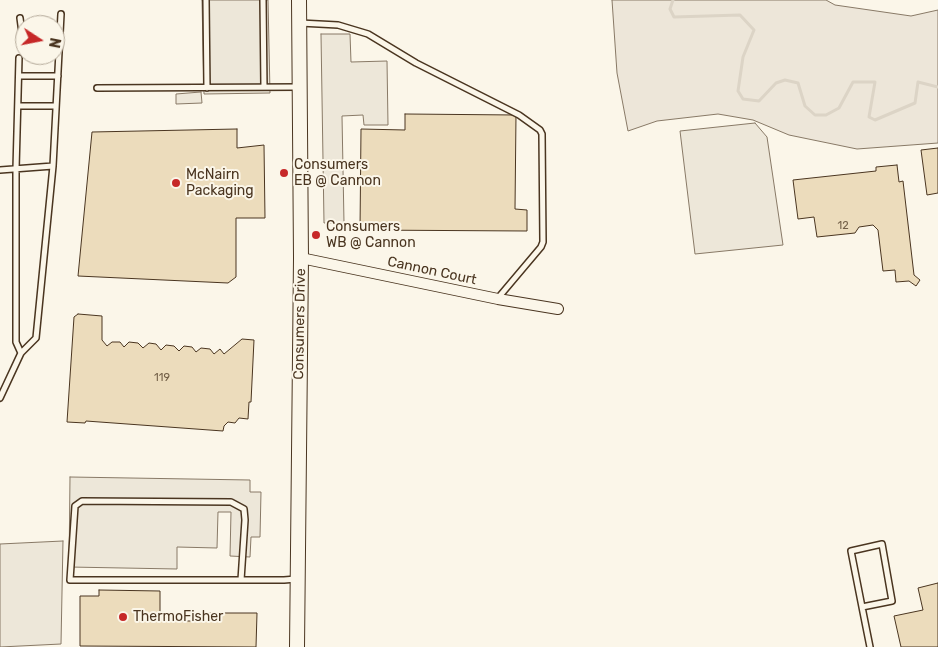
<!DOCTYPE html>
<html>
<head>
<meta charset="utf-8">
<style>
	body { margin:0 }
	#map { position:relative; width:938px; height:647px; overflow:hidden; background:#fbf6e9; font-family:Rubik,sans-serif }
	canvas { display:block }
	.north { position:absolute; left:15px; top:15px; width:50px; height:50px; box-sizing:border-box; background:#fbf6e9; border:1px solid #b4a999; border-radius:50%; rotate:101deg; font-size:14px; font-weight:700; line-height:20px; text-align:center; color:#4a3520 }
	.north::after { content:''; display:block; margin:auto; width:18px; height:22px; background:#c62828; clip-path:polygon(50% 0,100% 100%,50% 72%,0 100%) }
</style>
</head>
<body>
<div id="map">
<canvas width="938" height="647"></canvas>
<div class="north">N</div>
</div>
<script>
const c = document.querySelector('canvas').getContext('2d');
c.lineJoin = 'round';
function fillPath(path, color) {
  c.fillStyle = color;
  c.fill(path, 'evenodd');
}
function shape(rows) {
  const path = new Path2D();
  for (const r of rows) {
    path.moveTo(r[0], r[1]);
    for (let i = 2; i < r.length; i += 2) path.lineTo(r[i], r[i + 1]);
  }
  return path;
}
function strokePath(path, color, width, dash) {
  c.strokeStyle = color;
  c.lineWidth = width;
  c.lineCap = dash ? 'butt' : 'round';
  c.setLineDash(dash || []);
  c.stroke(path);
}
function label(font, color, halo, rows, align = 'center') {
  c.font = font + ' Rubik,sans-serif';
  c.lineWidth = 4;
  c.setLineDash([]);
  c.textBaseline = 'middle';
  c.strokeStyle = halo;
  c.fillStyle = color;
  for (const [text, x, y, turn = 0] of rows) {
    c.save();
    c.translate(x, y);
    c.rotate((+turn || 0) * Math.PI / 180);
    c.textAlign = isNaN(turn) ? turn : align;
    if (halo) c.strokeText(text, 0, 0);
    c.fillText(text, 0, 0);
    c.restore();
  }
}
const green = shape([
	[612,0,826,0,835,5,911,16,938,10,938,143,857,149,789,135,753,120,718,114,657,121,628,131,617,73,612,0]
]);
fillPath(green, '#ede6d9');
strokePath(green, '#887966', 1);
const parking = shape([
	[202,0,268,0,270,93,204,94,202,0],
	[321,34,350,34,351,62,387,61,388,125,364,125,363,115,342,116,344,223,324,223,321,34],
	[201,92,202,103,176,104,176,94,201,92],
	[755,123,767,137,783,245,695,254,680,131,755,123],
	[70,477,250,480,250,492,261,492,260,537,251,537,250,557,230,556,231,512,218,512,217,548,177,547,177,569,69,567,70,477],
	[63,541,61,644,0,647,0,544,63,541]
]);
fillPath(parking, '#ede7d9');
strokePath(parking, '#887966', 1);
strokePath(shape([
	[673,0,670,9,674,17,740,15,754,30,743,57,738,91,743,99,759,101,776,83,785,80,798,83,805,106,815,115,826,115,839,108,853,82,875,82,869,117,875,120,915,103,918,82,938,87]
]), '#dcd4c6', 3);
const building = shape([
	[405,114,516,115,515,209,527,210,527,231,360,230,361,129,405,130,405,114],
	[237,129,237,148,264,145,265,218,236,218,236,277,228,283,78,276,92,132,237,129],
	[938,148,938,193,927,195,921,150,938,148],
	[897,165,899,182,903,181,914,275,920,280,916,286,909,281,896,282,895,270,883,271,878,230,873,225,859,227,855,233,817,237,814,217,798,219,793,180,876,171,876,167,897,165],
	[78,314,102,316,102,340,107,346,112,342,120,342,124,347,129,342,138,343,143,348,149,343,156,344,161,350,166,345,174,346,179,351,184,346,192,347,196,352,201,348,210,349,214,354,220,349,224,354,242,339,254,340,251,402,249,402,248,419,239,418,235,423,228,422,224,426,223,431,86,421,85,423,67,422,74,317,78,314],
	[938,583,938,647,901,647,894,616,923,610,918,588,938,583],
	[99,590,160,591,160,612,165,612,165,621,196,621,196,613,257,613,256,647,80,646,80,596,99,596,99,590]
]);
fillPath(building, '#ecdcbc');
strokePath(building, '#4a3520', 1);
const lane = shape([
	[206,0,207,88],
	[263,0,264,87],
	[20,18,22,33,25,33],
	[300,23,338,25,368,34,416,63,519,115,540,130,542,134,543,242,541,247,498,298],
	[19,58,16,169,16,342,21,353],
	[19,76,58,76],
	[97,88,299,87],
	[18,106,56,106],
	[53,166,61,14],
	[0,170,53,166,36,338,21,353,0,398],
	[241,580,245,520,244,509,231,502,82,501,75,506,70,580,284,580,296,579],
	[862,607,892,601,882,544,851,551,862,607,870,647]
]);
const street = shape([
	[301,258,498,299,558,309]
]);
const secondary = shape([
	[297,647,301,258,299,0]
]);
strokePath(lane, '#4a3520', 8);
strokePath(street, '#4a3520', 12);
strokePath(secondary, '#4a3520', 16);
strokePath(lane, '#fbf6e9', 5);
strokePath(street, '#fbf6e9', 10);
strokePath(secondary, '#fbf6e9', 14);
for (const [x, y, r, color] of [
	[284,173,5,"#c62828"],
	[176,183,5,"#c62828"],
	[316,235,5,"#c62828"],
	[123,617,5,"#c62828"]
]) {
  const dot = new Path2D();
  dot.arc(x, y, r, 0, 2 * Math.PI);
  c.fillStyle = color;
  c.fill(dot);
  strokePath(dot, '#fbf6e9', 2);
}
label('11px', '#725f47', null, [
	["12",843,226],
	["119",162,378]
]);
label('14px', '#4a3520', '#fbf6e9', [
	["Consumers",294,165],
	["EB @ Cannon",294,181],
	["McNairn",186,175],
	["Packaging",186,191],
	["Consumers",326,227],
	["WB @ Cannon",326,243],
	["ThermoFisher",133,617]
], 'left');
label('14px', '#4a3520', '#fbf6e9', [
	["Cannon Court",432,271,12],
	["Consumers Drive",300,324,-89]
]);
</script>
</body>
</html>
